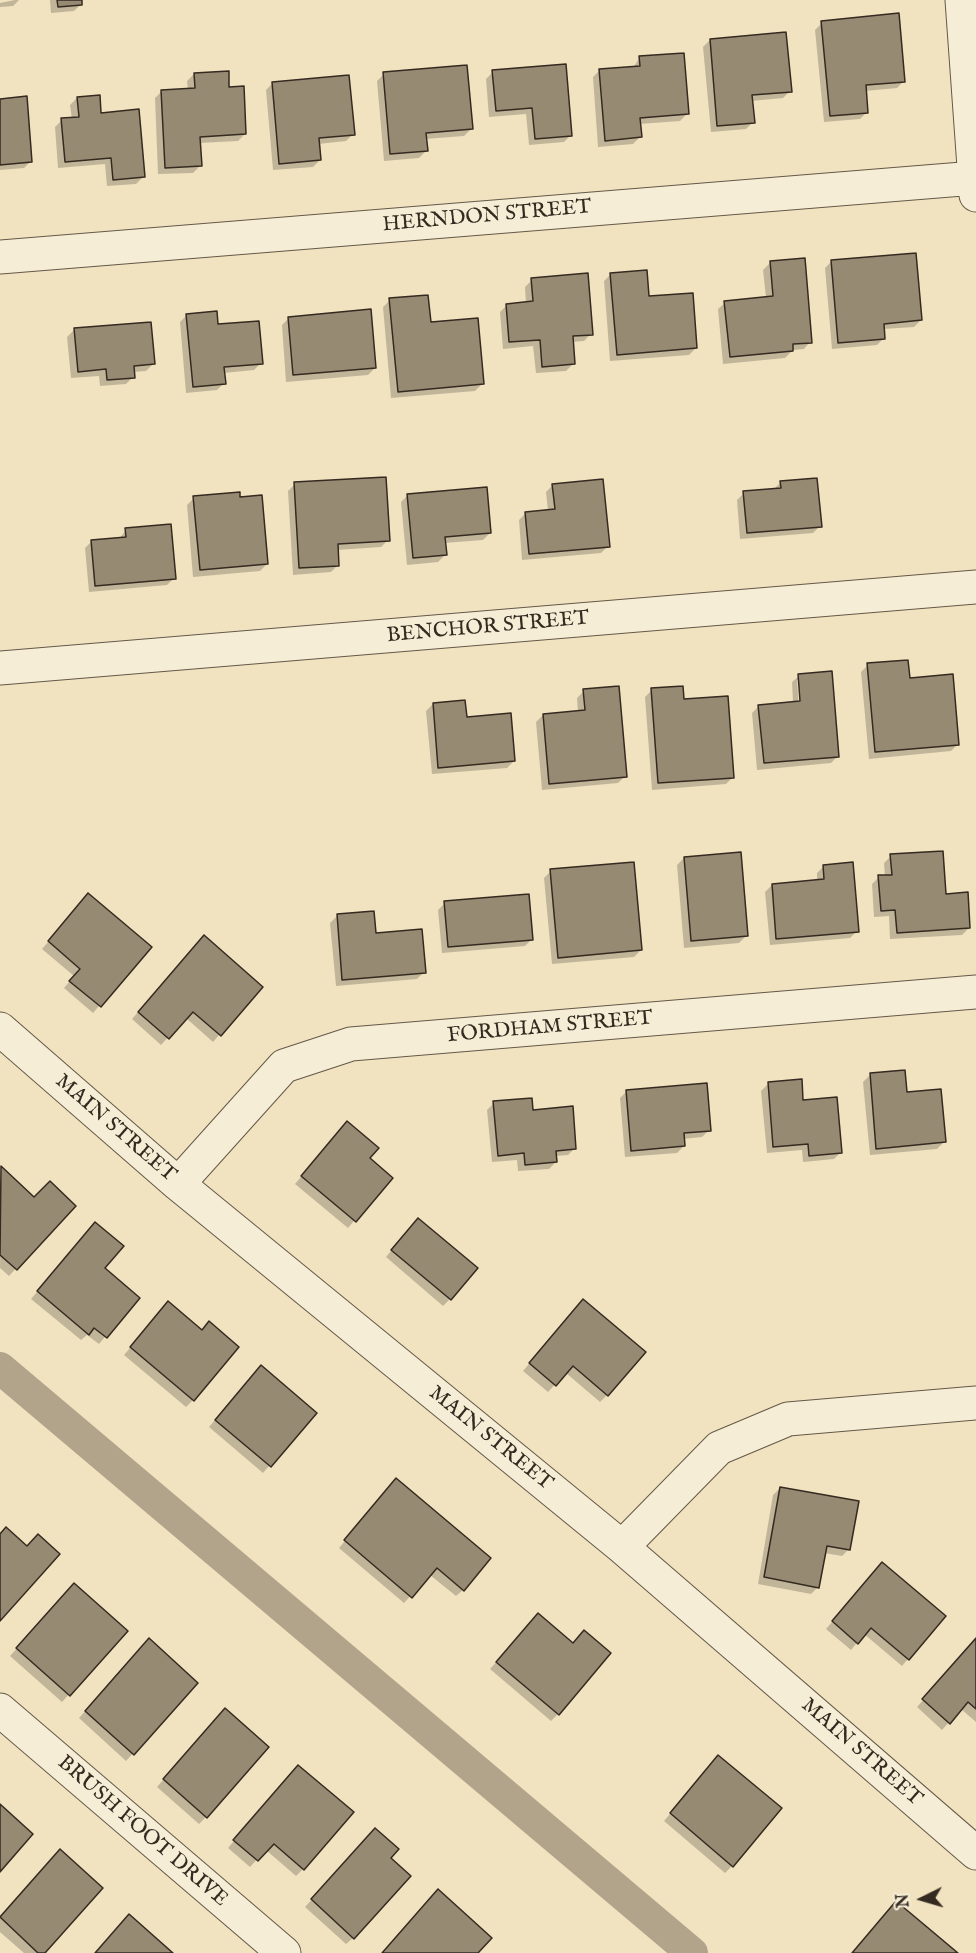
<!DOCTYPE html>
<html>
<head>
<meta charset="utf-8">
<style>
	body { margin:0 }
	#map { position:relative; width:976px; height:1953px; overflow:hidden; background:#f1e3c0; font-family:"IM FELL English",serif }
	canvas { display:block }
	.north { position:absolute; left:892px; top:1869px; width:60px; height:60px; -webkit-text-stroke:4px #f6edd6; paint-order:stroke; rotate:265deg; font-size:16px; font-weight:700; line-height:24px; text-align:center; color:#352a20 }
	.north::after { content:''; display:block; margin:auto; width:21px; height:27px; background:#352a20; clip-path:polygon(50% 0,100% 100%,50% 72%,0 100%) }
</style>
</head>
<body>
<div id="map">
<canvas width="976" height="1953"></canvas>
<div class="north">N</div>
</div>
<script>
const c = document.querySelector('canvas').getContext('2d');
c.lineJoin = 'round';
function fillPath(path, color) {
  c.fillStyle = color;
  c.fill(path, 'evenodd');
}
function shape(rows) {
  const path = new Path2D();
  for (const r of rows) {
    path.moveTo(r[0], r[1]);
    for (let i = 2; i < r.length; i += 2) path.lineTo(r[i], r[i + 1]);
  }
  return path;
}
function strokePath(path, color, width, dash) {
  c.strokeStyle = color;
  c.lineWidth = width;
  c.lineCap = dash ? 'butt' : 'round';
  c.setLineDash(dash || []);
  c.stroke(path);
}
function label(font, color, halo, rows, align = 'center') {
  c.font = font + ' "IM FELL English",serif';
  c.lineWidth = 4.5;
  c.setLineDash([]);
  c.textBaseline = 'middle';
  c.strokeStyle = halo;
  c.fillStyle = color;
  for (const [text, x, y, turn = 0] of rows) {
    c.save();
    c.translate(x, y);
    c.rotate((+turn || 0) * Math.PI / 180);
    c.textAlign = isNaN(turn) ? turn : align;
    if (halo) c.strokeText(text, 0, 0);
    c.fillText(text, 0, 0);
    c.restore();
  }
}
fillPath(shape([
	[15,0,19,0,13,6,0,7,0,3],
	[50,0,80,0,81,4,74,11,51,13],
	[822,23,904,81,897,88,865,91,867,112,860,119,824,122,815,30],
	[710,40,790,91,783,98,751,101,753,122,746,129,711,132,703,47],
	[640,57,687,114,680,121,639,124,640,137,633,144,598,147,593,77,600,70,633,68],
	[493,72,571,135,564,142,529,145,526,114,489,117,486,79],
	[194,74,228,88,245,134,238,141,199,143,200,166,193,173,158,174,155,98,162,91,188,90,187,81],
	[384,74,471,129,464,136,425,139,426,151,419,158,384,161,377,81],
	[273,83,353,134,346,141,318,144,320,160,313,167,273,170,266,90],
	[77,98,100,114,143,177,136,184,107,186,105,164,58,168,55,127,62,120,72,119,70,105],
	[0,100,31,161,24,168,0,170],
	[832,261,921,320,914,327,883,329,884,338,877,345,832,349,825,268],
	[770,263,810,342,804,349,793,350,785,358,723,364,718,309,725,303,766,298,763,270],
	[611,274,648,298,696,348,689,355,610,361,604,281],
	[532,280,591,334,584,341,571,342,573,364,566,371,536,373,533,346,503,349,500,312,507,305,526,304,525,287],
	[390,300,429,324,482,384,475,391,391,398,383,307],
	[187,315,217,326,261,363,254,370,223,373,224,383,217,390,186,393,180,322],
	[289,318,375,368,368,375,286,382,282,325],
	[74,330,153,364,146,371,133,372,133,377,126,384,100,386,99,376,71,378,67,337],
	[781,482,820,526,813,533,740,539,737,500,744,493,773,490],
	[295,484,388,540,381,547,337,550,338,565,331,572,293,575,288,491],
	[553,485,608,546,601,553,522,560,519,520,526,513,548,511,546,492],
	[408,495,490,533,483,540,444,543,445,555,438,562,407,565,401,502],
	[194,498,267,564,260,571,193,577,187,505],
	[126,530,174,578,167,585,89,592,85,548,92,541,119,539],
	[868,665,908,679,958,744,951,751,869,759,861,672],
	[799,676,838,756,831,763,757,770,752,713,759,706,793,703,792,682],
	[797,680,800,680,802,709,799,709],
	[652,690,683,700,733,777,726,784,652,790,645,697],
	[584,691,625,776,618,783,542,790,536,722,543,715,578,712,577,698],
	[433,704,465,719,514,761,507,768,432,774,426,711],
	[891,856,944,895,969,928,962,935,890,939,889,916,874,917,872,884,879,877,885,877,884,863],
	[684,858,746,936,739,943,684,948,677,865],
	[824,866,857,931,850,938,770,945,765,892,772,885,817,881,817,873],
	[551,871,641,950,634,957,552,964,544,878],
	[82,902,150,947,93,1013,64,988,74,976,42,949],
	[445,903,532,939,525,946,442,953,438,910],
	[337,916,375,935,424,972,417,979,336,986,330,923],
	[197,944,261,987,213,1042,186,1018,161,1045,132,1019],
	[870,1075,906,1094,944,1142,937,1149,870,1155,863,1082],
	[768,1084,841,1152,834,1159,803,1162,802,1150,767,1153,761,1091],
	[627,1091,709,1130,702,1137,683,1139,684,1146,677,1153,625,1157,620,1098],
	[494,1103,532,1111,575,1148,568,1155,555,1156,556,1162,549,1169,518,1171,517,1160,492,1162,487,1110],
	[341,1130,391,1178,348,1228,295,1184],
	[1,1169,34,1199,74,1206,9,1276,0,1268],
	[411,1227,450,1299,443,1306,386,1257],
	[88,1231,103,1269,138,1298,99,1344,87,1335,81,1340,31,1299],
	[576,1308,607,1395,600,1402,566,1373,548,1392,523,1371],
	[162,1310,201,1331,209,1323,193,1400,186,1407,124,1355],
	[254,1374,315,1413,263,1473,209,1427],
	[390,1487,463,1590,456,1596,430,1575,404,1603,339,1548],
	[780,1488,849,1549,842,1556,824,1553,818,1587,811,1594,758,1584,773,1495],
	[875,1571,908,1659,902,1666,864,1634,851,1650,826,1629],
	[68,1592,126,1631,62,1702,10,1656],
	[531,1622,572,1644,558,1714,551,1721,490,1669],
	[976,1640,976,1722,961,1709,942,1730,917,1707],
	[142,1647,196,1683,126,1761,79,1718],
	[218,1717,206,1817,199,1824,157,1787],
	[712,1764,732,1866,725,1873,664,1821],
	[291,1773,303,1869,296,1876,266,1850,250,1867,228,1848],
	[368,1837,389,1858,353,1938,346,1944,305,1907],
	[53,1858,43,1953,24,1953,0,1932,0,1918]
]), '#0003');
strokePath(shape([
	[0,1368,692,1953]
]), '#b1a48a', 32);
const building = shape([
	[57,0,82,0,82,5,58,7,57,0],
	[899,13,905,82,866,85,868,113,830,116,821,21,899,13],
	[786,32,792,92,752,95,755,123,717,126,710,39,786,32],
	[684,53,689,114,640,118,642,137,605,141,599,69,640,66,639,56,684,53],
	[566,64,572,136,535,139,532,108,496,111,492,70,566,64],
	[467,65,473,129,426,133,428,151,390,154,383,72,467,65],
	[229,71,229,87,244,86,246,134,200,137,202,166,165,168,161,90,195,88,194,73,229,71],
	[349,75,355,135,319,138,321,160,279,164,272,82,349,75],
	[100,95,101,113,139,109,145,177,113,180,111,158,65,162,61,118,79,117,77,97,100,95],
	[27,96,32,162,0,165,0,99,27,96],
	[916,253,922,320,884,324,885,339,838,343,831,260,916,253],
	[805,258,812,343,793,344,793,351,730,357,724,301,773,296,770,261,805,258],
	[647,270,649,296,693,293,697,348,617,355,610,273,647,270],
	[588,273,593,335,573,336,575,364,542,367,540,340,509,342,506,304,533,301,531,278,588,273],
	[428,295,431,322,478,318,484,384,398,392,389,298,428,295],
	[371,309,376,368,293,375,288,317,371,309],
	[217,311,218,324,259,321,263,364,224,367,226,384,193,387,186,314,217,311],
	[151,322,155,364,134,366,135,378,107,380,106,369,78,372,74,328,151,322],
	[386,477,390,541,338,544,339,566,299,568,294,482,386,477],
	[817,478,822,527,747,533,743,491,781,488,780,481,817,478],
	[603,479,610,547,529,554,525,512,555,509,552,484,603,479],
	[487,487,491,533,445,537,447,555,413,558,407,494,487,487],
	[240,492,240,497,262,495,268,564,200,570,193,496,240,492],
	[171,524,176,579,95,586,91,540,126,537,125,528,171,524],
	[908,660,910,678,953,674,959,745,875,752,867,663,908,660],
	[832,671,839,757,764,763,758,705,800,701,798,674,832,671],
	[619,686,627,777,549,784,543,714,585,710,583,689,619,686],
	[683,686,684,699,728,696,734,778,658,783,651,688,683,686],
	[465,700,467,717,511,713,515,761,438,768,433,703,465,700],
	[943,851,946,894,968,892,970,928,897,933,895,910,881,911,878,875,892,875,890,854,943,851],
	[741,852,748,936,691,941,684,857,741,852],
	[634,862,642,950,558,958,550,869,634,862],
	[853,862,859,932,776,939,772,884,824,879,823,865,853,862],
	[88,893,152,947,101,1007,69,981,80,969,48,941,88,893],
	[529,894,533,940,448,947,444,901,529,894],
	[374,911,376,933,422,929,426,973,342,980,337,914,374,911],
	[204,935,263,987,221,1036,193,1012,169,1039,138,1012,204,935],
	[905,1070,907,1092,941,1089,946,1142,876,1149,870,1073,905,1070],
	[802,1079,803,1100,837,1097,842,1153,809,1156,808,1144,773,1147,768,1082,802,1079],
	[707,1083,711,1131,684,1133,685,1146,631,1151,626,1090,707,1083],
	[532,1098,533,1110,573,1106,576,1149,556,1151,557,1162,525,1165,524,1153,498,1156,493,1101,532,1098],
	[347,1121,379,1148,370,1158,393,1178,356,1222,301,1176,347,1121],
	[1,1166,34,1197,50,1181,76,1206,17,1270,0,1255,1,1166],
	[418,1218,478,1268,451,1300,391,1250,418,1218],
	[95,1222,124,1246,105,1268,140,1298,107,1338,94,1328,89,1335,37,1291,95,1222],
	[583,1299,646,1352,608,1396,573,1366,556,1386,529,1363,583,1299],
	[168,1301,202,1330,209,1321,239,1347,194,1401,130,1347,168,1301],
	[261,1365,317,1413,271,1467,215,1420,261,1365],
	[396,1478,491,1558,464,1591,437,1568,412,1598,344,1540,396,1478],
	[780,1487,859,1501,850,1550,827,1546,819,1588,764,1577,780,1487],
	[6,1527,27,1546,38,1534,60,1554,0,1621,0,1534,6,1527],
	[882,1562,946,1616,909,1660,871,1628,858,1644,832,1621,882,1562],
	[74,1583,128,1631,70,1696,16,1648,74,1583],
	[538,1613,573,1643,584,1630,611,1653,559,1715,496,1662,538,1613],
	[149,1638,198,1683,134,1755,85,1711,149,1638],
	[976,1638,976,1709,968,1702,950,1724,922,1699,976,1638],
	[225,1708,269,1747,207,1818,163,1779,225,1708],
	[718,1755,782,1808,733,1867,670,1813,718,1755],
	[298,1765,354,1812,304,1870,274,1844,258,1861,233,1840,298,1765],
	[0,1804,33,1834,0,1872,0,1804],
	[375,1828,399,1849,391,1858,411,1876,354,1939,311,1899,375,1828],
	[60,1849,103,1888,45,1953,38,1953,0,1917,60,1849],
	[438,1889,492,1938,478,1953,382,1953,438,1889],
	[896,1901,958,1953,852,1953,896,1901],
	[129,1914,173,1953,95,1953,129,1914]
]);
fillPath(building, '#978a73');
strokePath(building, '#352a20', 1.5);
const street = shape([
	[962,0,976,195],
	[0,257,975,178],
	[0,668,976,587],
	[0,1029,178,1184,622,1547,976,1853],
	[178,1184,284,1066,351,1044,976,992],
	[622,1547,719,1448,788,1419,976,1403],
	[0,1710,284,1953]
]);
strokePath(street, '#645848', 35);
strokePath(street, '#f6edd6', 33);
label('21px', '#352a20', '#f6edd6', [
	["HERNDON STREET",487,217,-5],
	["BENCHOR STREET",488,628,-5],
	["FORDHAM STREET",550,1028,-5],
	["MAIN STREET",115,1129,41],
	["MAIN STREET",490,1439,39],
	["MAIN STREET",861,1753,41],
	["BRUSH FOOT DRIVE",142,1832,41]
]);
</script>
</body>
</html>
